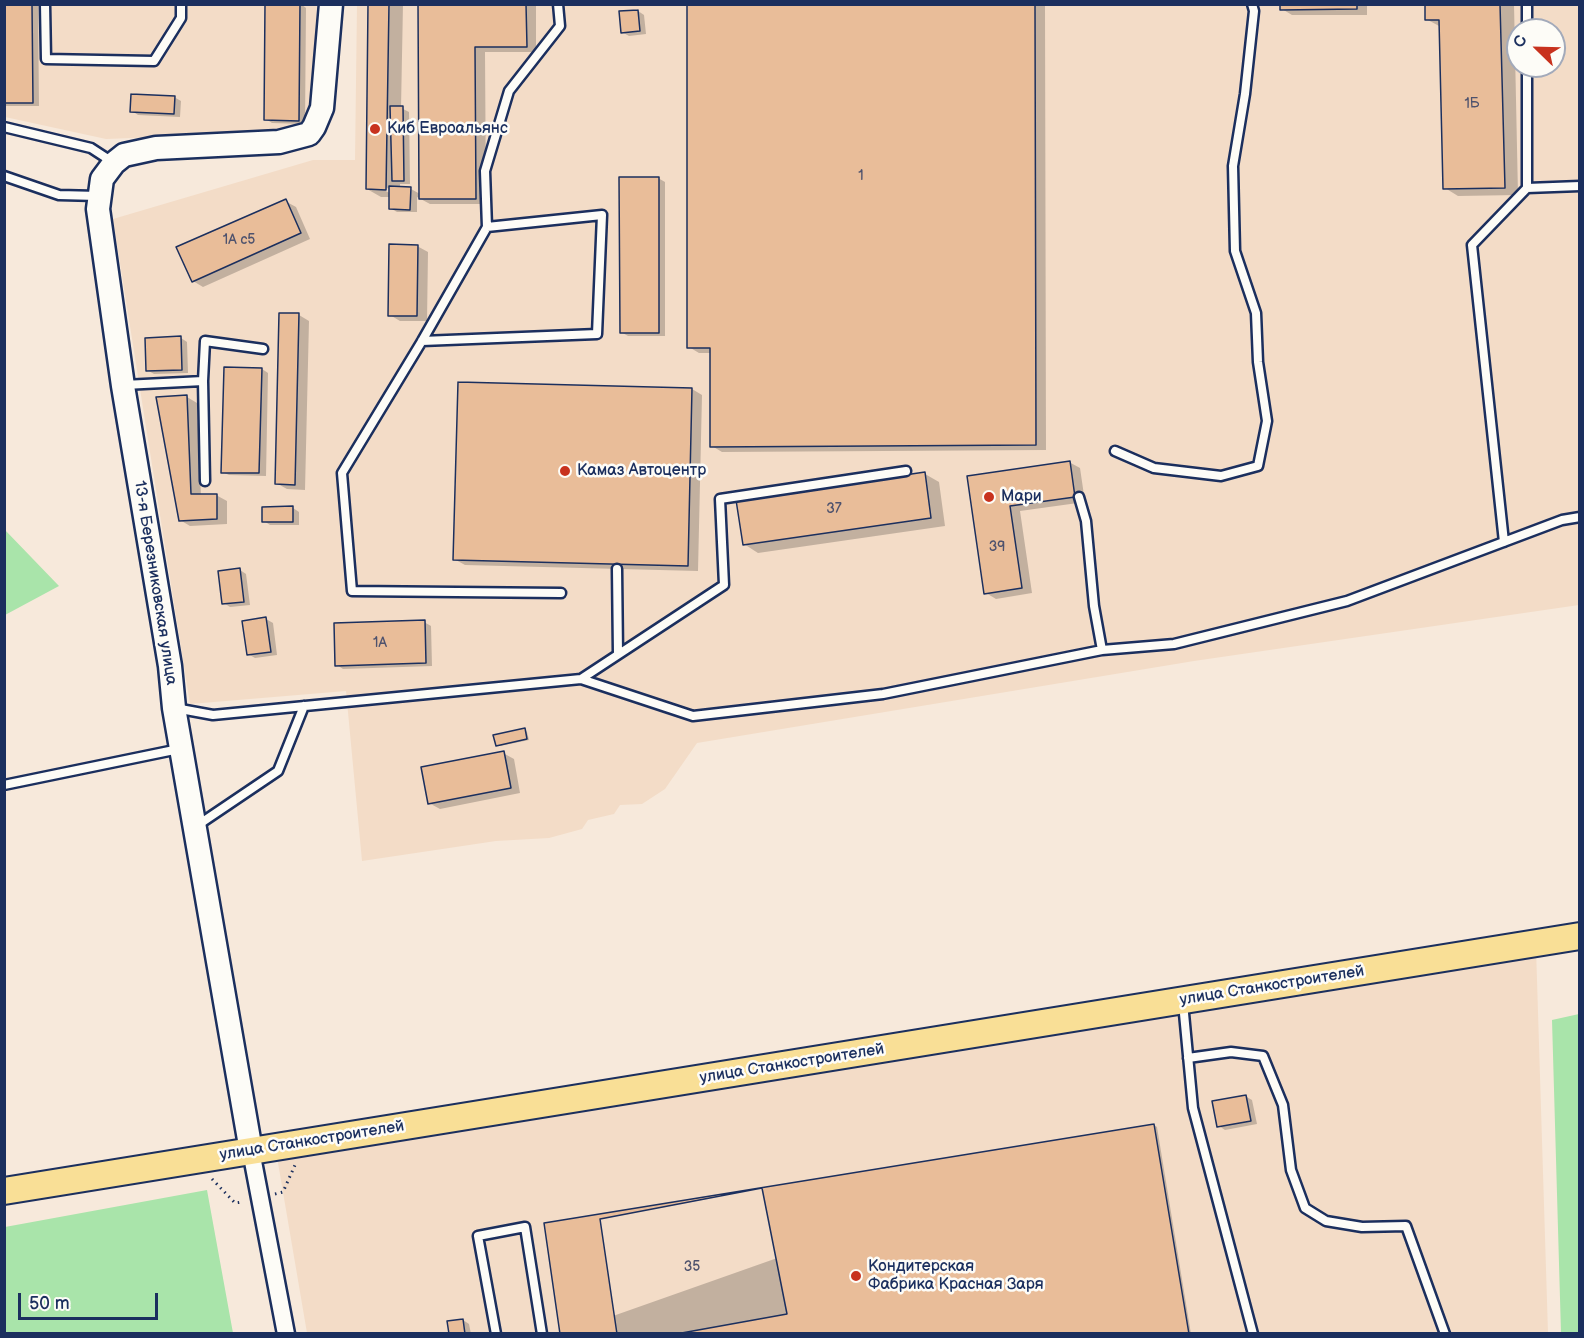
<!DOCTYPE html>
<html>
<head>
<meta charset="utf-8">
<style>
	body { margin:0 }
	#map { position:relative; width:1584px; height:1338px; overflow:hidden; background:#f7e9db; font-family:"Balsamiq Sans",sans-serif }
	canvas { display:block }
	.frame { position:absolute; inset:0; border:6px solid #1b2f5e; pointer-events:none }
	.north { position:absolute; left:1506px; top:18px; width:60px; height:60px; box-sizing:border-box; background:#fdfcf7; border:2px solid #a3aaba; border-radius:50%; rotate:293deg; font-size:16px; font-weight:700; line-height:24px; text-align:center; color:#1b2f5e }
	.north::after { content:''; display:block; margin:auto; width:21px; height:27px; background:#c8321e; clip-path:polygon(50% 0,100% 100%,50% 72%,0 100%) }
	.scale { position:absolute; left:18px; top:1293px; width:140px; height:27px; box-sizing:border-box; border:3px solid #1b2f5e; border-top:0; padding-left:8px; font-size:18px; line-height:21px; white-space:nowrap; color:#1b2f5e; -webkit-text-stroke:4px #fdfcf7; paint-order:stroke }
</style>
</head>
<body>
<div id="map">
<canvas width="1584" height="1338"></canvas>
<div class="frame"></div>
<div class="north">С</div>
<div class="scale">50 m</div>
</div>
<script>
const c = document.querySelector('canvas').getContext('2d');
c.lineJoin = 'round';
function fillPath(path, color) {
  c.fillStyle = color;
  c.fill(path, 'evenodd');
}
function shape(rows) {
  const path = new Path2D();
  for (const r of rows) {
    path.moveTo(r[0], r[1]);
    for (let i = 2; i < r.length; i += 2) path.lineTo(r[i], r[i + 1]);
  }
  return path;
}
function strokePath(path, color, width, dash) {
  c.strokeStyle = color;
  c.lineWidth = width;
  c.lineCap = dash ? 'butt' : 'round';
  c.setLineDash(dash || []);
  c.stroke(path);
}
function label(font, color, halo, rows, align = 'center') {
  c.font = font + ' "Balsamiq Sans",sans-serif';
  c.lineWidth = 5;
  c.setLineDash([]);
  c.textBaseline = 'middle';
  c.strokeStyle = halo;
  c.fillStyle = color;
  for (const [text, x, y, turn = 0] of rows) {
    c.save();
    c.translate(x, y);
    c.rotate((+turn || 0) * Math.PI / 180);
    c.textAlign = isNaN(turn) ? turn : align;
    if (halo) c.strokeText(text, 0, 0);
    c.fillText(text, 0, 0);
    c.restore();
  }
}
fillPath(shape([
	[5,5,317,5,310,117,302,128,294,127,263,133,106,139,5,117],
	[357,5,1579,5,1579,605,1194,661,697,743,665,789,642,804,620,805,614,814,588,820,582,829,549,838,496,841,362,861,346,691,190,704,113,219,313,160,355,160],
	[1518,30,1554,30,1554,66,1518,66],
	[1536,948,1548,1333,307,1333,277,1157]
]), '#f3dcc7');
fillPath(shape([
	[5,530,59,586,5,615,4,615],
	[1579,1014,1579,1333,1561,1333,1552,1020],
	[207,1190,233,1333,5,1333,5,1227]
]), '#a9e4aa');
fillPath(shape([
	[4,4,38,4,39,106,4,106],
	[267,4,301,4,306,8,305,124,272,123,266,119],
	[370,4,403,4,401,108,409,112,410,184,400,184,400,188,411,189,420,194,420,4,536,4,536,52,485,52,486,204,430,204,417,197,417,212,397,212,390,208,390,197,381,197,367,189],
	[381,185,391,190,391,194,379,187],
	[688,4,1045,4,1046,450,722,452,712,446,712,353,699,353,689,347],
	[1282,4,1367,4,1367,15,1292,15,1282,9],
	[1426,4,1514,4,1518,195,1458,196,1445,188,1441,27,1426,19],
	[638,11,644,15,646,34,629,36,622,32],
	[174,97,181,101,180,117,138,115,132,111],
	[658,178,665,182,665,336,628,336,621,332],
	[285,201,296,207,310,239,203,287,193,281],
	[417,246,428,252,427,321,400,321,390,315],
	[299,315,309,321,305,490,287,489,276,483],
	[181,338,187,342,188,373,154,374,147,370],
	[262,369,268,373,266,476,229,475,222,472],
	[692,389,702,395,698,571,465,565,454,559],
	[187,397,197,403,201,496,216,495,227,501,227,524,190,526,180,520],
	[1069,462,1080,468,1085,502,1020,511,1032,593,996,599,986,593,969,477],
	[925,474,939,482,945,526,758,553,744,544],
	[293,508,299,512,299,525,270,525,264,521],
	[240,570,246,574,250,605,230,607,224,603],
	[266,619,273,623,277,655,255,658,248,654],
	[424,622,431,626,432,666,343,669,337,665],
	[525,730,527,732,529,740,500,746,497,745],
	[503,753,514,759,520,793,440,809,429,803],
	[1245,1096,1252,1100,1257,1124,1225,1130,1219,1126],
	[1154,1125,1157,1127,1191,1334,562,1334],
	[463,1320,469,1324,471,1334,451,1334]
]), '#0003');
const building = shape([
	[4,4,32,4,33,103,4,103,4,4],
	[265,4,300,4,299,121,264,120,265,4],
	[368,4,389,4,386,190,366,189,368,4],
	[418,4,526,4,527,47,475,47,476,199,419,199,418,4],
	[687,4,1035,4,1036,445,710,447,710,348,687,348,687,4],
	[1280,4,1357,4,1357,9,1280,10,1280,4],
	[1425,4,1500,4,1505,188,1443,189,1439,20,1425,20,1425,4],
	[638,10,640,31,621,33,619,11,638,10],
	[131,94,175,96,174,114,130,112,131,94],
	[390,106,403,106,404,181,392,181,390,106],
	[619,177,659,177,659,333,620,333,619,177],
	[389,186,411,187,410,210,389,209,389,186],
	[286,199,301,233,192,282,176,247,286,199],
	[389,244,418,245,417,316,388,316,389,244],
	[279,313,299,313,295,485,275,484,279,313],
	[181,336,182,370,146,371,145,338,181,336],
	[224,367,262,368,259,473,221,473,224,367],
	[458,382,692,388,688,566,453,560,458,382],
	[187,395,191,494,217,494,217,519,179,521,156,397,187,395],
	[1070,461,1075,497,1010,506,1022,588,984,594,967,476,1070,461],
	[925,472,931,518,743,545,736,500,925,472],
	[293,506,293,522,262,522,262,507,293,506],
	[240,568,244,602,222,604,218,571,240,568],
	[266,617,271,652,247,655,242,621,266,617],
	[425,620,426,663,335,666,334,623,425,620],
	[525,728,527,739,496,746,493,735,525,728],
	[504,751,511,788,428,804,421,767,504,751],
	[1246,1095,1251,1121,1217,1127,1212,1101,1246,1095],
	[1154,1124,1189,1334,560,1334,544,1223,1154,1124],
	[762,1188,787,1314,676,1334,617,1334,600,1219,762,1188],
	[463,1319,465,1334,449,1334,447,1321,463,1319]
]);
fillPath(building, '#e9bd99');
strokePath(building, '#1b2f5e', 1.5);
const lane = shape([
	[45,4,46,59,154,61,181,18,181,4],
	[558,4,560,26,509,91,485,171,487,227,422,341,342,473,352,591,561,593],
	[1527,4,1527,30],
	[4,127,91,148,114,163],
	[4,176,59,195,98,196],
	[1527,188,1580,186],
	[422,341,597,334,602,215,487,227],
	[203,381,205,341,263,349],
	[124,385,203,381,205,481],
	[1115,451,1154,468,1221,476,1258,466,1267,421,1258,362,1256,313,1235,251,1233,166,1245,94,1254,11,1252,4],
	[1079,497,1086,521,1094,606,1102,650],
	[1504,542,1472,245,1527,188,1527,66],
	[617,569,618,654],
	[581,679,724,585,720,499,906,471],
	[175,708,213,715,581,679,693,716,883,694,1102,650,1174,644,1347,601,1562,520,1580,517],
	[4,785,179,749],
	[198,825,278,771,304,706],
	[1183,1003,1193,1108,1253,1334],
	[1188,1058,1231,1052,1263,1056,1283,1105,1291,1170,1305,1208,1326,1221,1362,1227,1406,1226,1445,1334],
	[496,1334,478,1236,525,1227,542,1334]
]);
const street = shape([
	[251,1151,286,1334]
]);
const secondary = shape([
	[251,1151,174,708,170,666,123,386,98,209,102,179,114,163,124,155,156,148,279,142,309,134,314,127,322,108,331,4]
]);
const primary = shape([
	[4,1191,1580,936]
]);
strokePath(lane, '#1b2f5e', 13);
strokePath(street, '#1b2f5e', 21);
strokePath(secondary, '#1b2f5e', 27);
strokePath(primary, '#1b2f5e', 30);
strokePath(shape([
	[212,1179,235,1203,242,1202],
	[275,1194,283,1192,295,1165]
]), '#1b2f5e', 3, [1.5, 4.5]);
strokePath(lane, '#fdfcf7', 8);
strokePath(street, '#fdfcf7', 16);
strokePath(secondary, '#fdfcf7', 22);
strokePath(primary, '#f9df96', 26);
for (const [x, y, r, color] of [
	[375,129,6,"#c8321e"],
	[565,471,6,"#c8321e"],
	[989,497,6,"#c8321e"],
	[856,1276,6,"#c8321e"]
]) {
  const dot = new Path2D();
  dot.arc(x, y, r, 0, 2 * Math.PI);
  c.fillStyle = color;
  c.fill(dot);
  strokePath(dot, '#fdfcf7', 2);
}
label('14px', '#4e526d', null, [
	["1Б",1472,104],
	["1",861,176],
	["1А с5",239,240],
	["37",834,509],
	["39",997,547],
	["1А",380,643],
	["35",692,1267]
]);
label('16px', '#1b2f5e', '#fdfcf7', [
	["Киб Евроальянс",387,129],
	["Камаз Автоцентр",577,471],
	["Мари",1001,497],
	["Кондитерская",868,1267],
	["Фабрика Красная Заря",868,1285]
], 'left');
label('16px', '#1b2f5e', '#fdfcf7', [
	["13-я Березниковская улица",155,583,81],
	["улица Станкостроителей",1272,986,-9],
	["улица Станкостроителей",792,1064,-9],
	["улица Станкостроителей",312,1141,-9]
]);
</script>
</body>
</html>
